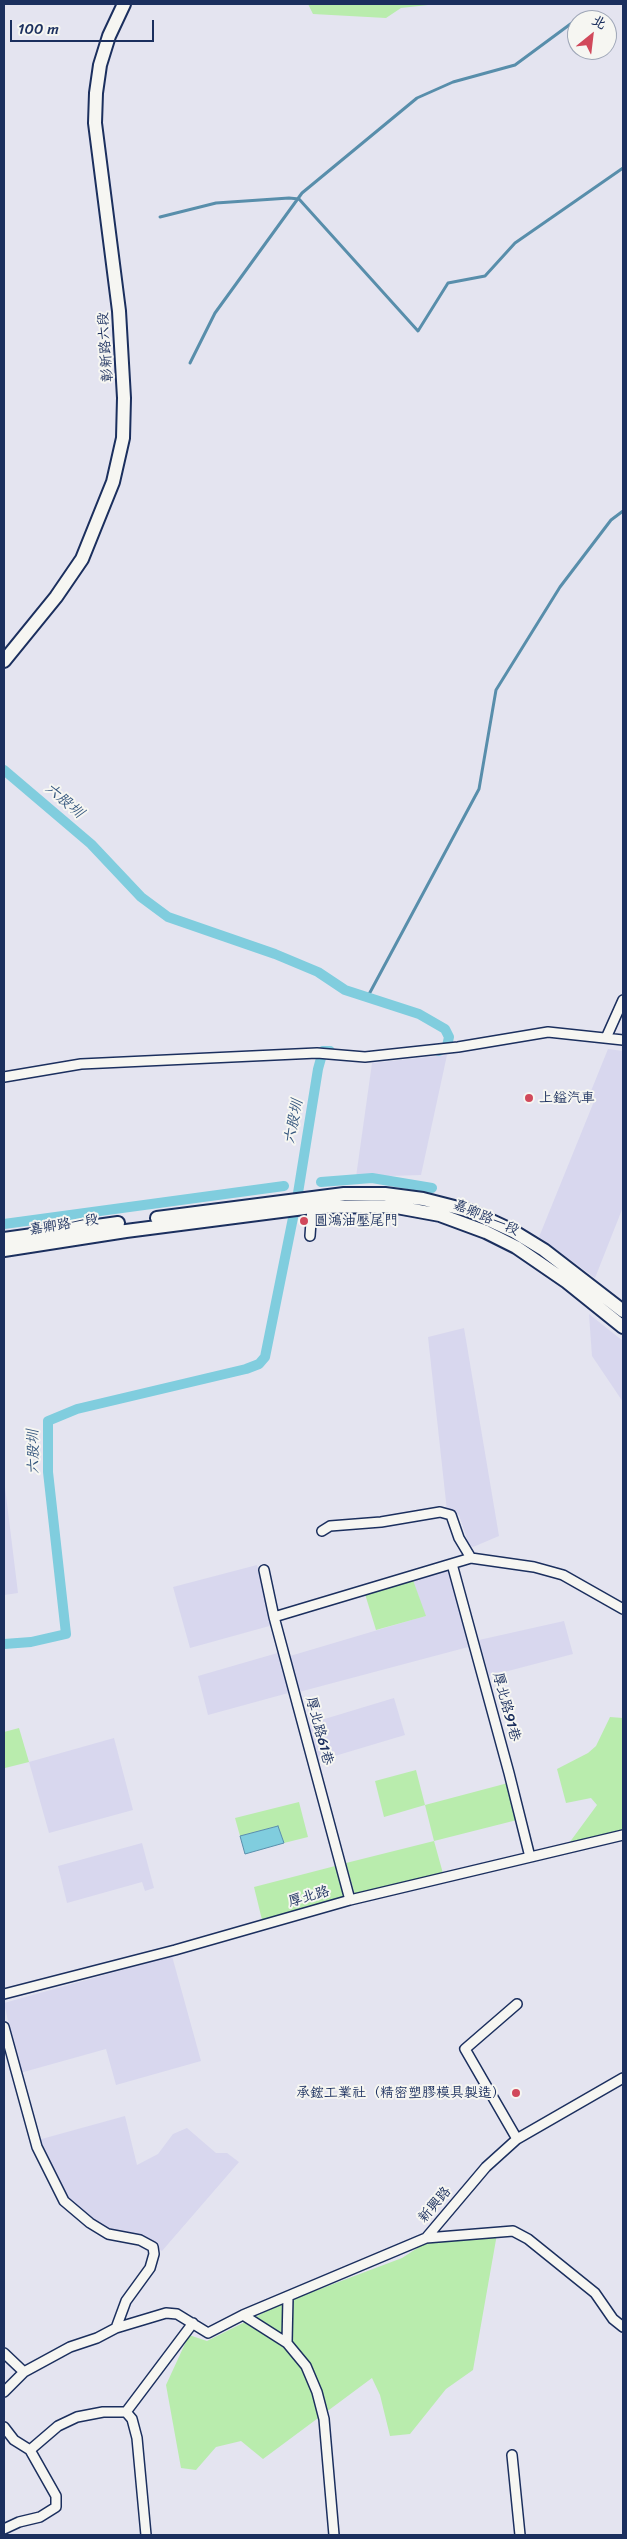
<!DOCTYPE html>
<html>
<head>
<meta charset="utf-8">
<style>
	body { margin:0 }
	#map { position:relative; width:627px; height:2539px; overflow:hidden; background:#e4e4f0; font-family:Sriracha,"LXGW WenKai TC",sans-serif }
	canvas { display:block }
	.frame { position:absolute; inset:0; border:5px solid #1b2f5e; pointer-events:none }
	.north { position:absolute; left:567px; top:10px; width:50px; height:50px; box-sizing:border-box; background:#f6f6f2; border:1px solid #9ea6b7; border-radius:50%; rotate:29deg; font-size:14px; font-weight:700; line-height:20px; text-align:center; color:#1b2f5e }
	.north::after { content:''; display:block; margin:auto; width:18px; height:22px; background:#d1495b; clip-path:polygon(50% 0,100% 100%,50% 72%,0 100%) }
	.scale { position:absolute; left:10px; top:20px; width:144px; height:22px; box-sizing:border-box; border:2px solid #1b2f5e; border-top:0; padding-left:6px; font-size:15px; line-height:18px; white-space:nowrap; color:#1b2f5e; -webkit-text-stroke:4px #f6f6f2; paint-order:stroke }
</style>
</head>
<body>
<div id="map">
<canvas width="627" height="2539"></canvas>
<div class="frame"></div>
<div class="north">北</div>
<div class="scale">100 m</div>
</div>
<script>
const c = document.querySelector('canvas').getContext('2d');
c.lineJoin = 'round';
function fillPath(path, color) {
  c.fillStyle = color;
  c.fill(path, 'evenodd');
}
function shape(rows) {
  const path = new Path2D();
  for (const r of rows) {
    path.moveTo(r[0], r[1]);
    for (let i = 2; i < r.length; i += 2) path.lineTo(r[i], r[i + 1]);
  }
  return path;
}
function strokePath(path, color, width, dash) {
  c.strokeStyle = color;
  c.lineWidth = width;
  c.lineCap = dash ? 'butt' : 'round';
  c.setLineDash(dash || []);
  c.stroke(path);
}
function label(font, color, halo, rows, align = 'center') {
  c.font = font + ' Sriracha,"LXGW WenKai TC",sans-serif';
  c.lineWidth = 4;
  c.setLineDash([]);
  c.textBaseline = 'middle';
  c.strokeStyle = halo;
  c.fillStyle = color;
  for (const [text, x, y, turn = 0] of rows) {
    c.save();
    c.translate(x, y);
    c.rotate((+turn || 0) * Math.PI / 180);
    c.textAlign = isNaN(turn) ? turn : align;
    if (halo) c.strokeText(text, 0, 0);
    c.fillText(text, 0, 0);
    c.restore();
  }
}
fillPath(shape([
	[608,1049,623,1051,623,1207,595,1278,539,1237,595,1099,589,1096],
	[447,1055,421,1175,356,1177,372,1063],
	[589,1314,623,1341,623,1402,592,1356],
	[464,1328,499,1536,473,1547,469,1545,459,1515,447,1511,428,1337],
	[4,1479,18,1593,4,1595],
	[257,1565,273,1625,190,1648,173,1587],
	[452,1570,472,1646,299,1692,290,1656,425,1616,413,1580],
	[564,1621,573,1654,489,1676,479,1640],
	[281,1652,292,1692,208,1715,198,1676],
	[394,1698,405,1735,318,1761,308,1724],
	[114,1738,133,1810,49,1833,29,1762],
	[142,1843,154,1888,145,1891,142,1882,67,1903,58,1866],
	[172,1956,201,2061,116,2085,106,2049,20,2073,4,2003],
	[125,2116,137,2165,158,2154,173,2134,187,2128,216,2153,227,2153,239,2162,162,2251,147,2240,115,2234,86,2219,68,2203,38,2140]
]), '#d8d7ee');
fillPath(shape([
	[308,4,437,4,401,8,386,18,313,14],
	[413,1580,426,1616,376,1630,365,1594],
	[610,1717,623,1718,623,1834,564,1850,597,1805,591,1798,566,1803,557,1769,588,1753,596,1746],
	[19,1728,29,1762,5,1768,4,1732],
	[416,1770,425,1805,508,1783,517,1820,434,1841,444,1877,355,1895,346,1863,434,1841,425,1805,384,1817,375,1781],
	[299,1802,308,1837,284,1843,278,1826,240,1836,235,1818],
	[339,1865,347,1899,263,1924,254,1887],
	[497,2234,473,2370,446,2389,410,2434,390,2436,380,2395,372,2378,263,2459,241,2441,216,2447,196,2470,181,2468,166,2385,189,2335,207,2341,283,2303,402,2258,433,2238]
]), '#b9ecad');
const water = shape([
	[278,1826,284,1843,245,1854,240,1836,278,1826]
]);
fillPath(water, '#80cdde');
strokePath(water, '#588eab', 1);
strokePath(shape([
	[160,217,216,203,289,198,299,199,418,331,448,283,485,276,515,243,623,168],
	[190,363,215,313,302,193,417,98,453,82,515,65,584,14],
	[367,998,479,789,496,690,560,587,611,520,623,511]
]), '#588eab', 3);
strokePath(shape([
	[4,770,91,844,141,897,168,917,275,954,318,972,345,990,419,1014,445,1029,449,1037,447,1046,439,1051],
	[321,1182,372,1178,432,1188],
	[4,1224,284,1186],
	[4,1644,31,1642,66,1634,48,1472,48,1421,77,1409,246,1369,259,1364,265,1357,298,1193,318,1069,323,1051,330,1051]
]), '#80cdde', 10);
const street = shape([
	[606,1038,623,1000],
	[4,1077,81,1064,317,1053,365,1057,458,1047,548,1032,623,1040],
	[310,1236,312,1207],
	[322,1531,330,1526,381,1522,440,1512,451,1515,459,1538,471,1558],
	[452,1564,509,1773,530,1857],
	[264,1570,274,1617,350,1900],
	[274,1617,471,1558,534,1567,563,1575,623,1609],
	[4,1994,175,1950,350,1900,623,1835],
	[517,2004,465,2049,517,2139],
	[4,2027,37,2147,64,2201,90,2223,108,2234,140,2240,153,2247,154,2254,150,2268,126,2301,116,2328],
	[426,2238,513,2231,528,2239,595,2293,613,2319,623,2327],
	[288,2297,287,2343,306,2366,317,2392,324,2419,334,2535],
	[243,2315,287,2343],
	[4,2353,24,2372],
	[4,2392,24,2372,70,2347,97,2338,116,2328,166,2313,177,2314,208,2333,243,2315,426,2238,486,2167,517,2139,623,2078],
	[126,2412,132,2419,137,2438,146,2535],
	[126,2412,193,2323],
	[4,2427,14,2440,30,2450,56,2496,56,2507,40,2517,19,2522,4,2529],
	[30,2450,58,2426,77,2417,103,2412,126,2412],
	[512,2455,520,2535]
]);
const secondary = shape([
	[4,661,56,597,82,559,113,482,123,438,124,398,119,311,95,123,96,93,100,65,109,36,124,4],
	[157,1218,344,1194,385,1194,423,1199,470,1211,513,1231,544,1250,623,1311],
	[4,1239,118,1223],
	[4,1250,126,1231,312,1207,391,1206,440,1215,486,1232,516,1247,567,1282,623,1327]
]);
strokePath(street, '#1b2f5e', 12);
strokePath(secondary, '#1b2f5e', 16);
strokePath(street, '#f6f6f2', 9);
strokePath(secondary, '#f6f6f2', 12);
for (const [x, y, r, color] of [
	[529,1098,5,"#d1495b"],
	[304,1221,5,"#d1495b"],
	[516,2093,5,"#d1495b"]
]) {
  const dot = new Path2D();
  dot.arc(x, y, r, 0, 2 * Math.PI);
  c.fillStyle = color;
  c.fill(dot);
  strokePath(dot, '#f6f6f2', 2);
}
label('14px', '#1b2f5e', '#f6f6f2', [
	["彰新路六段",106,347,-94],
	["嘉卿路一段",486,1218,23],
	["嘉卿路一段",64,1225,-9],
	["厚北路91巷",506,1707,75],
	["厚北路61巷",319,1731,75],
	["厚北路",309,1897,-16],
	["新興路",435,2205,-50]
]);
label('14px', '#1b2f5e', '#f6f6f2', [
	["上鎰汽車",539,1098],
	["圓鴻油壓尾門",314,1221],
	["承鋐工業社（精密塑膠模具製造）",506,2093,"right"]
], 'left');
label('italic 15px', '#34567e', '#f6f6f2', [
	["六股圳",64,801,40],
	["六股圳",294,1122,-79],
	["六股圳",34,1452,-91]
]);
</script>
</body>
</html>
